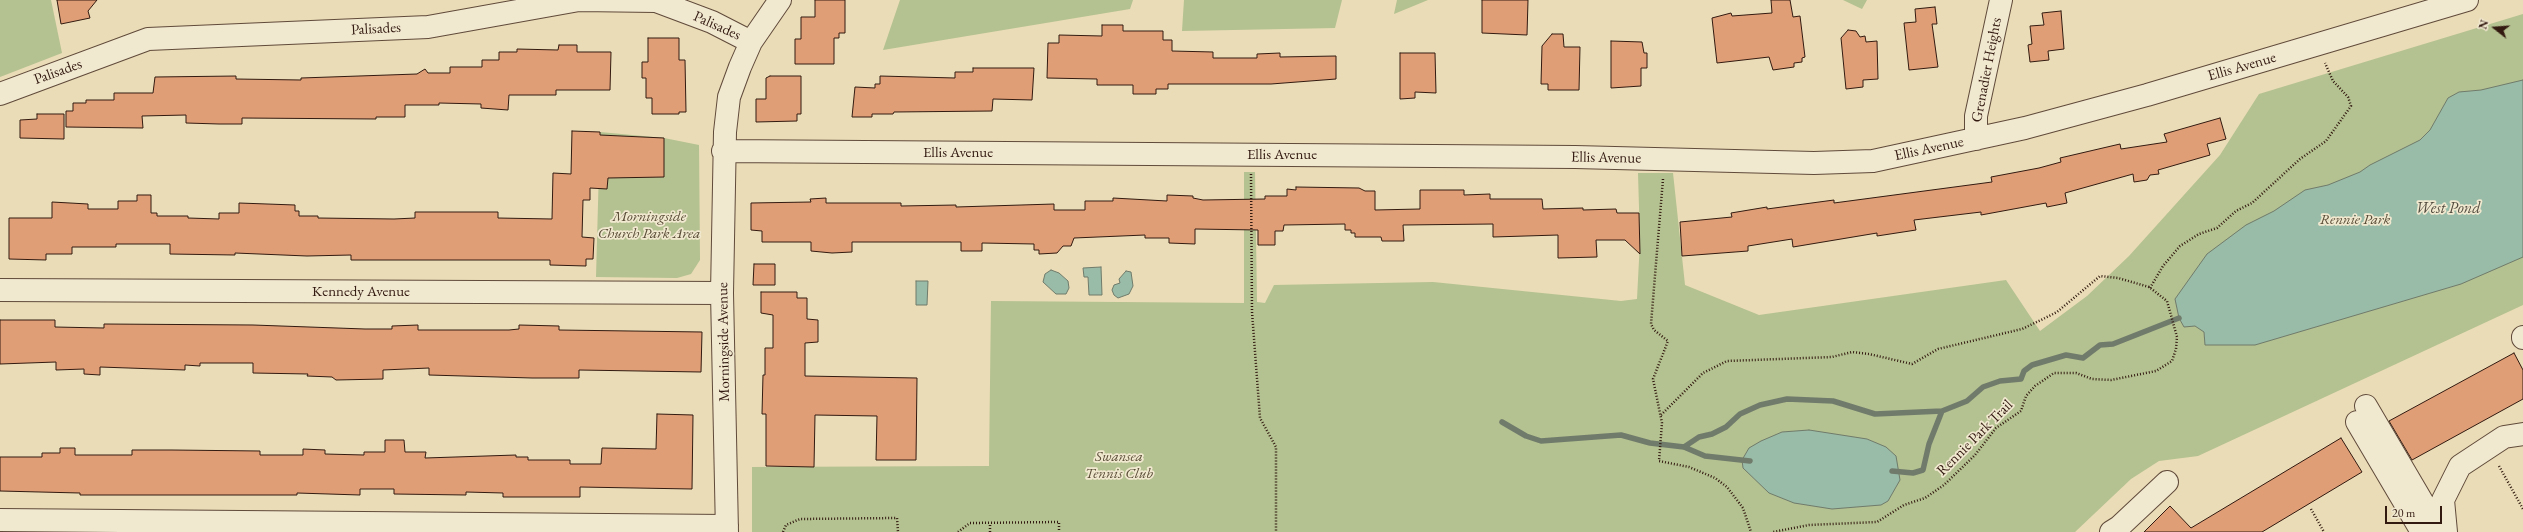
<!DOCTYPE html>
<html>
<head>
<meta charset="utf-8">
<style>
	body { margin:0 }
	#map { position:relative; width:2523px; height:532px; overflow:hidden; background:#e9dcb6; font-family:"EB Garamond",serif }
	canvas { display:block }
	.north { position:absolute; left:2475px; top:8px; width:40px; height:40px; -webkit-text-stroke:3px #f1e8d0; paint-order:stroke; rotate:287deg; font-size:11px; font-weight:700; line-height:16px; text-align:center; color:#321a10 }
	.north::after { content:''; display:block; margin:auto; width:14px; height:18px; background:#321a10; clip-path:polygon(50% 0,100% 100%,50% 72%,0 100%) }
	.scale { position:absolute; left:2385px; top:506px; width:57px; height:18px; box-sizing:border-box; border:2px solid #321a10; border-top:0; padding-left:5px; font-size:12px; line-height:14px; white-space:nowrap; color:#321a10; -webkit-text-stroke:3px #f1e8d0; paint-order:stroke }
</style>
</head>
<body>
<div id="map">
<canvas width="2523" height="532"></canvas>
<div class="north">N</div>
<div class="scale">20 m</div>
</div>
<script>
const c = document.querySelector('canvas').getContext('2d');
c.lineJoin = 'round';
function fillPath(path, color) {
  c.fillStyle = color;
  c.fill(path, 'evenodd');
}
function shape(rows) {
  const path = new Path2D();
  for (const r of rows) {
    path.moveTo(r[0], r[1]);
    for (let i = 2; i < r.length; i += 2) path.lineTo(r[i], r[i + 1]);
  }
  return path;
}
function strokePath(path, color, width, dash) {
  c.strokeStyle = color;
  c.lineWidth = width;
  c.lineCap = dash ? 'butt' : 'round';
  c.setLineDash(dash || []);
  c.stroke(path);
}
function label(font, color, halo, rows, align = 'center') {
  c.font = font + ' "EB Garamond",serif';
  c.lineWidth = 3.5;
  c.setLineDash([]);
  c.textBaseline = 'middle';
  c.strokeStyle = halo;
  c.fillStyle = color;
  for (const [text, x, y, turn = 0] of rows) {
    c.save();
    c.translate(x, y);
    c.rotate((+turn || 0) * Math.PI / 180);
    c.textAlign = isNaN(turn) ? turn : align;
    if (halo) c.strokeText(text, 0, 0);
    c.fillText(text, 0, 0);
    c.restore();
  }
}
fillPath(shape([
	[0,0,51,0,62,53,0,77],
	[900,0,1133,0,1130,9,883,50],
	[1184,0,1342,0,1335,28,1182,31],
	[1397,0,1428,0,1394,14],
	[1843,0,1867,0,1862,9],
	[2523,14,2523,305,2198,456,2159,461,2131,479,2075,532,752,532,752,467,989,466,991,301,1244,303,1244,172,1255,172,1257,302,1265,303,1274,285,1433,282,1621,301,1637,299,1640,241,1638,173,1673,173,1685,285,1759,315,2006,280,2040,331,2087,296,2129,256,2220,155,2259,94],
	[600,132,664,138,699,145,700,260,691,274,677,278,596,277]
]), '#b4c190');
const water = shape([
	[2523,80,2523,257,2461,284,2255,345,2205,345,2204,332,2195,326,2184,327,2179,318,2175,299,2207,254,2246,225,2274,211,2305,190,2328,185,2360,172,2370,165,2420,140,2430,130,2448,98,2459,92,2481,90,2523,80],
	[1101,267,1102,295,1089,295,1088,277,1084,277,1083,268,1101,267],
	[1051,270,1059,273,1068,281,1069,288,1066,294,1056,294,1043,282,1045,274,1051,270],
	[1126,271,1131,272,1133,286,1129,294,1118,298,1114,295,1112,290,1114,285,1120,283,1119,279,1126,271],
	[916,281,928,281,927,305,916,305,916,281],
	[1809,430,1867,439,1886,447,1896,456,1900,480,1888,501,1881,505,1832,509,1794,503,1769,493,1743,468,1742,460,1749,448,1761,441,1782,432,1809,430]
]);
fillPath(water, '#99bca8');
strokePath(water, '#707b6b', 1);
strokePath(shape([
	[1502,422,1526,436,1541,441,1621,435,1650,443,1684,447,1705,456,1750,461],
	[1684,447,1699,437,1712,434,1726,427,1740,414,1760,405,1787,399,1833,401,1875,414,1942,411,1967,401,1983,387,2000,381,2021,379,2024,371,2032,365,2066,355,2083,358,2100,345,2113,344,2179,318],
	[1892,471,1913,473,1923,470,1929,444,1942,411]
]), '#707b6b', 5.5);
const building = shape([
	[57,0,97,0,88,11,90,18,61,24,57,0],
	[815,0,845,0,845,33,839,33,839,38,834,38,834,64,795,64,795,39,801,39,801,17,815,17,815,0],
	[1482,0,1528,0,1527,35,1482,33,1482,0],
	[1771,0,1790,0,1793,17,1800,16,1805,57,1802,58,1802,62,1794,63,1794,67,1773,70,1769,57,1717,63,1712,18,1731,13,1732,16,1772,13,1771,0],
	[1935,7,1937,24,1932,24,1938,67,1909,70,1904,23,1916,22,1915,9,1935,7],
	[2061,11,2064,49,2048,51,2049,60,2030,62,2028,45,2032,44,2030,26,2044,25,2042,13,2061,11],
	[1102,25,1123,25,1123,31,1163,31,1163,40,1172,40,1172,51,1213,52,1213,58,1257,58,1257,54,1280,53,1280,57,1336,56,1336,79,1271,84,1168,84,1168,89,1156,89,1156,94,1133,94,1133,85,1097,85,1097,79,1047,78,1048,43,1059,43,1059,35,1102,36,1102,25],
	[1848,30,1856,31,1860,37,1865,36,1866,42,1877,41,1878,79,1863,80,1863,87,1846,89,1841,38,1848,30],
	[1552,34,1563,34,1564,47,1580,47,1579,90,1548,90,1548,84,1541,84,1542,46,1552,34],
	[648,38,679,38,679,60,685,60,686,112,679,112,679,114,652,114,652,98,646,98,646,78,642,78,642,62,648,62,648,38],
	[1611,41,1642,42,1644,53,1647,53,1647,68,1641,68,1641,86,1611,88,1611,41],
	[559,45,577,45,577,52,611,52,610,90,556,90,556,95,509,95,508,110,481,108,481,104,439,103,439,105,405,105,405,117,376,117,376,119,242,118,242,124,219,124,186,123,186,115,142,116,143,128,66,127,66,111,73,111,73,103,86,103,86,100,114,100,114,93,153,93,155,77,236,76,236,79,301,80,301,78,417,74,425,69,428,73,450,73,450,67,482,67,482,60,499,60,499,52,517,52,517,49,558,50,559,45],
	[1400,53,1435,53,1436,93,1415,92,1415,98,1400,99,1400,53],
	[973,68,1034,68,1032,100,993,99,992,111,894,112,893,114,872,114,872,117,852,117,855,87,875,88,875,84,880,84,880,76,955,78,955,72,973,72,973,68],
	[770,76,801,76,801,114,797,114,797,121,756,122,756,99,766,99,766,78,770,76],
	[37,114,64,114,64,139,20,138,20,120,37,119,37,114],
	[2220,118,2226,139,2207,144,2210,155,2158,170,2159,174,2150,175,2147,180,2134,182,2133,174,2065,193,2067,203,2047,207,2046,203,1981,215,1981,212,1914,220,1916,230,1877,236,1877,233,1793,247,1792,239,1748,246,1748,251,1682,256,1680,222,1732,217,1731,213,1767,207,1767,209,1834,200,1834,203,1992,182,1991,177,2039,168,2061,162,2060,158,2120,144,2121,149,2167,142,2164,134,2220,118],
	[572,131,600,132,600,135,664,138,664,177,608,178,607,189,590,188,590,200,583,200,582,237,594,238,593,259,586,259,586,266,550,265,550,260,351,260,351,255,307,256,235,253,235,255,170,254,170,244,116,244,116,247,72,247,72,254,46,254,46,260,9,259,9,218,52,218,52,202,88,204,88,209,118,209,118,201,137,201,137,195,151,195,151,213,157,213,157,216,188,216,188,218,219,219,219,213,239,213,239,203,295,205,295,211,299,211,299,216,318,216,318,218,394,219,415,218,415,212,498,212,498,218,552,219,553,173,571,174,572,131],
	[1296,187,1359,188,1365,191,1375,191,1375,210,1420,209,1420,190,1464,190,1464,195,1490,194,1490,199,1542,199,1543,209,1583,208,1583,210,1616,209,1617,213,1639,213,1640,254,1625,240,1596,240,1597,257,1558,258,1558,235,1493,237,1493,224,1403,225,1404,241,1382,241,1381,237,1355,237,1355,233,1351,233,1351,230,1345,230,1345,224,1284,225,1283,231,1275,231,1275,245,1258,245,1258,230,1195,229,1195,244,1169,243,1169,238,1145,238,1145,235,1074,238,1071,246,1063,246,1057,253,1039,254,1039,250,1034,250,1034,244,982,243,982,251,961,251,961,242,852,242,852,252,832,253,811,251,811,242,762,242,762,231,751,230,751,203,811,202,810,199,826,198,826,203,901,203,901,206,956,205,956,207,1054,204,1054,210,1085,210,1085,201,1113,201,1113,198,1167,201,1167,195,1193,196,1193,198,1203,200,1265,199,1265,196,1287,196,1287,189,1296,190,1296,187],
	[754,264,775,264,775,285,753,285,754,264],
	[761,292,797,292,797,298,807,298,807,319,818,320,818,342,805,343,805,376,917,378,916,460,876,460,877,416,815,415,814,467,766,466,766,414,762,414,763,375,765,375,765,348,773,348,773,315,761,313,761,292],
	[0,320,55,320,55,327,104,328,104,324,253,325,365,329,392,329,392,326,418,325,418,330,509,330,519,329,519,325,559,326,559,330,702,332,701,372,579,370,579,378,532,378,429,375,429,368,383,370,383,379,336,380,332,377,307,376,308,374,253,373,253,363,200,363,200,366,185,365,185,370,100,367,100,375,84,374,84,369,56,370,56,362,0,364,0,320],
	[2514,353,2523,370,2523,399,2412,460,2389,421,2514,353],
	[657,414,693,415,692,489,580,487,580,497,503,497,503,493,466,492,466,495,394,494,394,489,360,489,360,495,297,493,297,495,80,495,80,493,0,491,0,457,42,457,42,453,60,453,60,448,75,448,75,455,132,455,132,450,172,450,260,451,260,455,303,455,303,449,325,450,325,454,364,455,364,452,385,452,385,440,404,440,405,452,426,452,425,458,516,455,516,457,528,457,528,460,570,460,570,464,601,464,602,448,656,449,657,414],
	[2341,438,2362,472,2262,532,2144,532,2170,506,2191,528,2341,438]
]);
fillPath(building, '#e09e77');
strokePath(building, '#321a10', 1);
const minor = shape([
	[0,94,148,39,428,27,579,0,656,1,712,22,751,42],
	[1976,139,1976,116,2001,0],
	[723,151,1575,157,1814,163,1873,161,2025,128,2147,95,2467,0],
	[0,290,722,293],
	[2523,337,2523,338],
	[2366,406,2440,532],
	[2357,422,2422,532],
	[0,520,727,526],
	[727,532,722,293,725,132,729,97,740,67,751,42,780,0],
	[2111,532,2119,527,2167,482],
	[2446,532,2443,500,2460,466,2504,437,2523,434]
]);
strokePath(minor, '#604a3a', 24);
strokePath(shape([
	[1251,174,1252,312,1260,418,1276,447,1276,532],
	[1663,179,1651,324,1654,330,1668,341,1653,379,1662,423,1659,461,1689,467,1715,478,1727,487,1743,508,1751,532],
	[2150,288,2163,266,2180,246,2199,234,2217,228,2236,211,2252,203,2300,159,2326,141,2351,106,2348,97,2333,81,2325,63],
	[1661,415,1703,373,1727,361,1832,357,1852,352,1869,354,1912,364,1938,349,2022,329,2041,320,2057,312,2100,276,2118,278,2149,287,2167,301,2177,337,2176,349,2172,361,2156,371,2111,380,2092,379,2076,373,2054,373,2035,386,2026,396,2021,411,1996,428,1975,455,1944,485,1925,498,1904,505,1877,522,1809,525,1773,532],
	[2499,466,2523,509],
	[2311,509,2324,532],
	[783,532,786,525,800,519,897,518,898,532],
	[958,532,970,523,1059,522,1059,532],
	[990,532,990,524]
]), '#321a10', 2.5, [1, 2]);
strokePath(minor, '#f1e8d0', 22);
label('15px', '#321a10', '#f1e8d0', [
	["Palisades",717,26,24],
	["Palisades",376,29,-3],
	["Ellis Avenue",2242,67,-16],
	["Grenadier Heights",1987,70,-79],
	["Palisades",58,72,-20],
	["Ellis Avenue",1929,149,-12],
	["Ellis Avenue",958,153],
	["Ellis Avenue",1282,155],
	["Ellis Avenue",1606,158,1],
	["Kennedy Avenue",361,292],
	["Morningside Avenue",724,342,-91],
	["Rennie Park Trail",1975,438,-45]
]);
label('italic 15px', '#594c36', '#f1e8d0', [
	["Morningside",649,217],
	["Church Park Area",649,234],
	["Rennie Park",2355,220],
	["Swansea",1119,457],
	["Tennis Club",1119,474]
]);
label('italic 16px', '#514b3e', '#f1e8d0', [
	["West Pond",2448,209]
]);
</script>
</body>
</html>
